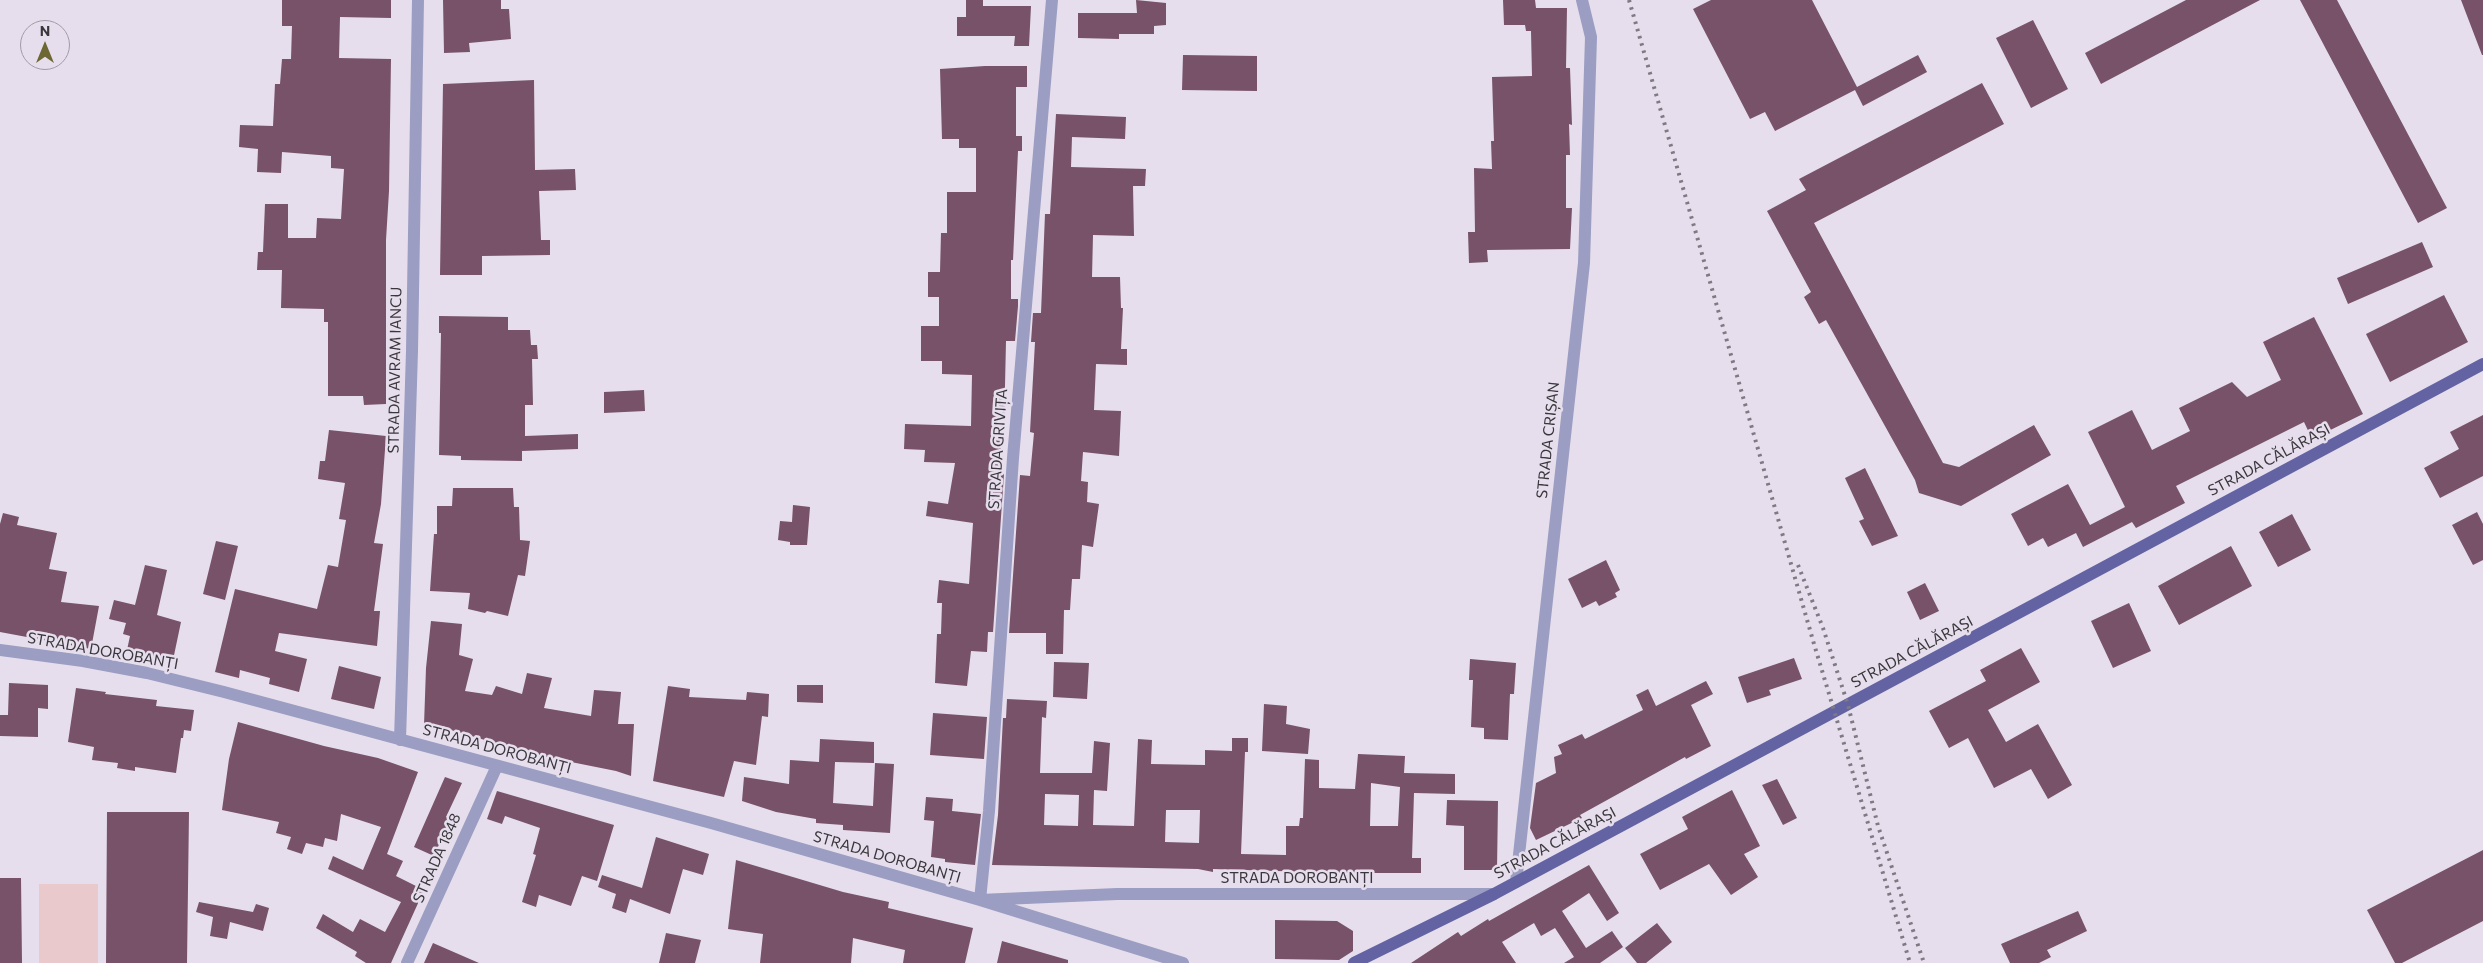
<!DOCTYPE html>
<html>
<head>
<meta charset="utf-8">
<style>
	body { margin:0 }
	#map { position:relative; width:2483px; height:963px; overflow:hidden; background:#e6deec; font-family:Commissioner,sans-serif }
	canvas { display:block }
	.north { position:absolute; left:20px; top:20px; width:50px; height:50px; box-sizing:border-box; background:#e6deec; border:1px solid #a19ba6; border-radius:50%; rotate:0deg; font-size:14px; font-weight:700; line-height:20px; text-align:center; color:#3a373c }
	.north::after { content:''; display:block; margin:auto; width:18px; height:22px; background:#6d6733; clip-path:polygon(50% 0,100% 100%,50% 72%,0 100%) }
</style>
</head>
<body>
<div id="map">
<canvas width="2483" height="963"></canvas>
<div class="north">N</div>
</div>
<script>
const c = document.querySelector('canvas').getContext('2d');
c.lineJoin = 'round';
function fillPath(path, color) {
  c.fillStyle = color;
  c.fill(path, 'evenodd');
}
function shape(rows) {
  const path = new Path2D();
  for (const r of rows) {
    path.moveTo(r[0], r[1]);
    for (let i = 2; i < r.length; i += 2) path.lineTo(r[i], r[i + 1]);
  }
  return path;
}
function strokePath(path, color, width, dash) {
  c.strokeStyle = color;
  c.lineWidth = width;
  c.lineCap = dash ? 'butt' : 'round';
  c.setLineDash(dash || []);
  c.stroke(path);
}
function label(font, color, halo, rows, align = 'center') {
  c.font = font + ' Commissioner,sans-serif';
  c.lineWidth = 5;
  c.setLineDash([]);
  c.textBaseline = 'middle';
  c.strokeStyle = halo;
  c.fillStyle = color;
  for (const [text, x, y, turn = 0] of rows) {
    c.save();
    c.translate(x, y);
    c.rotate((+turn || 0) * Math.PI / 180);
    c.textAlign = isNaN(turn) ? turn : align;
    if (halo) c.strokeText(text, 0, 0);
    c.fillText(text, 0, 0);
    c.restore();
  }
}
fillPath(shape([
	[39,884,98,884,98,963,39,963]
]), '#e9c9cc');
fillPath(shape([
	[282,0,391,0,391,18,340,17,339,58,391,59,389,191,386,240,386,404,364,405,363,396,328,396,328,322,324,322,324,309,281,308,282,270,257,270,258,252,263,252,265,204,288,204,288,238,316,238,317,218,341,219,344,169,331,168,331,156,282,152,281,173,257,172,258,149,239,147,240,125,273,126,275,84,280,84,282,59,291,59,292,26,282,26],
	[443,0,501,0,501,9,509,9,511,39,469,43,470,52,444,53],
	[966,0,983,0,983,6,1031,6,1029,46,1014,46,1015,36,957,36,957,17,966,17],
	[1136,0,1166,3,1166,25,1154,26,1154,34,1119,34,1119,39,1078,38,1078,13,1137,13],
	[1503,0,1535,0,1536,8,1567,8,1566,68,1570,68,1572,125,1569,124,1570,155,1566,155,1566,208,1572,208,1570,249,1487,250,1488,262,1469,263,1468,232,1475,232,1474,168,1492,169,1491,141,1494,141,1492,77,1532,76,1531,31,1526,31,1525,25,1504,25],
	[1711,0,1812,0,1857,87,1918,55,1927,72,1863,106,1855,90,1775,131,1765,112,1750,119,1693,9],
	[2186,0,2260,0,2101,84,2085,53],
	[2300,0,2337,0,2447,208,2418,223],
	[2461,0,2483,0,2483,55,2482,55],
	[2033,20,2068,89,2031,108,1996,38],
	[1183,55,1257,56,1257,91,1182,90],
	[985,66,1027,66,1027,87,1016,87,1016,136,1022,136,1022,151,1018,151,1013,260,1011,260,1011,299,1018,299,1018,306,1015,341,1006,341,1004,430,1002,430,999,473,1004,474,993,632,988,632,987,652,971,651,967,686,935,683,937,634,941,634,942,603,937,603,939,580,969,584,973,523,926,516,928,501,948,504,955,463,924,462,925,450,904,449,905,424,971,426,972,375,942,374,942,361,921,361,921,326,939,326,939,297,928,297,928,272,940,272,941,233,947,233,947,192,976,192,976,148,959,148,959,139,942,139,940,69],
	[534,80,535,170,575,169,576,190,539,191,541,240,550,240,550,255,482,256,482,275,440,275,443,84],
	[1982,83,2004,124,1814,223,1943,463,1959,467,2034,425,2051,455,1961,506,1919,493,1915,480,1826,320,1819,324,1804,297,1811,292,1767,211,1806,190,1799,179],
	[1056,114,1126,117,1125,139,1072,137,1071,167,1146,169,1145,186,1133,186,1134,236,1093,235,1092,277,1120,277,1121,308,1123,308,1121,349,1127,349,1127,365,1096,364,1094,410,1121,411,1119,456,1083,452,1081,481,1088,482,1087,502,1099,504,1093,547,1082,545,1080,579,1072,579,1070,610,1064,610,1063,654,1046,654,1046,633,1009,633,1020,475,1030,476,1034,433,1030,432,1035,342,1031,342,1033,313,1041,313,1045,214,1050,214],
	[2422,242,2433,267,2348,304,2337,278],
	[2444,295,2468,342,2390,382,2366,334],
	[439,316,508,317,508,330,530,330,531,345,537,345,538,359,532,359,533,405,525,405,525,436,578,434,578,449,522,451,522,461,461,460,461,456,439,455,441,333,439,333],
	[2314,317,2363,414,2312,439,2304,422,2176,486,2185,503,2136,528,2132,522,2083,547,2076,533,2048,547,2043,538,2028,546,2011,514,2068,484,2090,525,2125,507,2088,432,2132,410,2152,450,2190,431,2179,408,2232,382,2247,397,2281,380,2263,342],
	[644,390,645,411,604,413,604,392],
	[2483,415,2483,476,2440,498,2424,468,2459,449,2450,432],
	[329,430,386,436,381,504,374,543,383,544,374,611,380,611,377,646,279,633,275,651,307,659,299,692,269,684,270,678,240,670,239,678,215,672,235,589,317,609,328,565,338,567,346,520,339,519,345,483,318,479,320,461,325,461],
	[1865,468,1898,536,1872,546,1859,521,1864,519,1845,478],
	[453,488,513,488,514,507,519,507,520,540,530,541,525,576,518,575,508,616,487,611,485,613,468,609,470,593,430,591,434,534,437,534,437,506,452,506],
	[793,505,810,507,807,545,790,545,790,542,778,540,780,521,792,522],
	[2477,512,2483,524,2483,560,2473,565,2452,525],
	[3,513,19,517,17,525,57,533,49,569,67,572,61,602,99,606,91,649,0,632,0,524],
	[2292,514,2311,550,2278,567,2259,532],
	[216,541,238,546,225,600,203,594],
	[2231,546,2252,586,2179,625,2158,586],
	[1606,560,1620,590,1615,593,1617,597,1599,606,1596,601,1582,608,1568,579],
	[145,565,167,570,157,615,181,622,173,660,127,650,130,636,123,634,126,623,109,619,114,600,135,605],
	[1925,583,1939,611,1920,620,1907,592],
	[2129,603,2151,651,2113,668,2091,621],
	[431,621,462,624,459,655,473,659,465,691,492,695,496,686,522,694,527,673,552,678,544,708,591,716,594,690,621,692,618,724,634,724,631,776,616,771,536,755,444,728,424,725,426,668],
	[2021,648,2040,682,1988,710,2006,742,2038,724,2072,785,2048,799,2031,769,1994,788,1968,738,1949,748,1929,711,1986,681,1980,670],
	[1794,658,1802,679,1769,690,1771,695,1747,703,1738,677],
	[1470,659,1516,663,1514,694,1510,694,1508,740,1484,739,1484,728,1471,727,1473,680,1469,680],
	[1054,662,1089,663,1087,699,1053,697],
	[339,666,381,677,374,709,331,699],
	[1706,681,1713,694,1691,705,1711,746,1686,759,1685,757,1580,815,1582,818,1536,840,1530,828,1536,783,1556,773,1554,757,1562,754,1558,745,1582,734,1585,739,1643,710,1636,695,1648,689,1656,706],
	[9,683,48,685,48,709,38,708,38,737,0,736,0,715,8,715],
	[797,685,823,685,823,703,797,702],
	[668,686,690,689,689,697,746,700,747,692,769,694,768,717,762,716,756,765,734,761,724,797,653,781],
	[76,688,106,692,105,694,157,700,156,706,194,710,191,731,184,730,183,738,181,738,176,773,135,767,135,771,117,768,118,763,92,760,94,747,68,742],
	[1007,699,1047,701,1046,718,1042,717,1040,773,1092,773,1094,741,1110,743,1107,791,1094,790,1093,825,1134,826,1138,739,1152,740,1151,764,1205,765,1205,750,1232,751,1232,738,1248,738,1248,752,1245,752,1241,854,1286,855,1286,826,1299,826,1300,818,1303,818,1305,759,1319,760,1319,788,1355,789,1358,754,1405,756,1404,773,1455,774,1455,794,1414,793,1412,858,1421,858,1421,873,1340,873,1213,869,1213,872,1198,869,992,865,998,815,1003,718,1006,718],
	[1371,783,1400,787,1398,826,1370,826],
	[1045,794,1079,795,1078,826,1044,825],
	[1166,810,1200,810,1199,843,1165,842],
	[1264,704,1287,706,1286,724,1310,729,1308,754,1262,751],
	[933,713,987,717,984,759,930,755],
	[238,722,324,746,378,758,418,772,387,854,403,861,396,876,424,890,391,963,366,963,355,956,357,952,316,928,323,914,353,932,360,919,385,932,401,902,328,869,333,856,363,870,381,827,341,814,337,841,325,838,323,847,306,843,302,854,287,849,291,837,276,833,279,822,222,810,229,759],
	[820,739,874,742,874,763,835,762,833,803,873,806,875,763,894,764,890,833,843,830,843,825,816,823,816,819,776,812,742,801,744,777,789,784,790,760,819,762],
	[445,777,462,783,446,817,450,819,434,856,414,847],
	[1777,779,1797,818,1783,825,1762,785],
	[1732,790,1760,846,1744,854,1758,877,1731,895,1709,864,1660,890,1640,854,1688,829,1682,817],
	[497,791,614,825,597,881,582,876,571,906,539,895,536,907,522,902,536,855,533,854,540,828,505,816,502,824,487,819],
	[926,797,953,799,952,811,981,814,975,865,945,862,945,859,931,857,934,821,924,820],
	[1447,800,1498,801,1497,870,1464,870,1464,826,1446,825],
	[107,812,189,812,187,963,106,963],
	[656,837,709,854,703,875,683,869,670,914,630,899,626,913,612,908,616,894,598,887,602,875,642,888],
	[2483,850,2483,921,2402,963,2395,963,2367,910],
	[736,860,843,892,889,902,888,908,973,928,965,963,903,963,905,950,853,938,851,963,760,963,763,934,728,929],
	[1589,865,1619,913,1607,921,1589,893,1562,911,1586,948,1612,931,1623,947,1600,963,1564,963,1574,957,1555,928,1541,936,1534,923,1502,942,1516,963,1411,963,1458,932,1461,936,1488,919,1489,921],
	[0,878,21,878,22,963,0,963],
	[199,902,253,912,256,904,269,908,263,931,230,922,227,939,210,936,213,917,196,912],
	[2078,911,2087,931,2047,950,2051,957,2039,963,2010,963,2001,944],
	[1275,920,1337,921,1353,931,1353,951,1339,960,1275,959],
	[1657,923,1672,942,1646,963,1637,963,1625,948],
	[666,933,701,940,695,963,659,963],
	[1002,941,1068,960,1068,963,997,963],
	[433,943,479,963,424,963]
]), '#775269');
strokePath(shape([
	[1052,0,1013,458,989,811,980,900,1117,894,1494,894],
	[0,650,83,661,147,673,224,692,711,823,980,900,1183,963],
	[400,740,412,351,418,0],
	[1516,882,1584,263,1591,37,1582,0],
	[407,963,497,766]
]), '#9b9dc2', 12);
strokePath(shape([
	[1354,963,1494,894,2483,364]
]), '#6363a4', 12);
strokePath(shape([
	[1629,0,1814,644,1910,963],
	[1798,565,1823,628,1848,705,1878,826,1924,963]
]), '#7e7982', 4, [2.5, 5]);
label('15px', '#3a373c', '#e6deec', [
	["STRADA AVRAM IANCU",395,370,-89],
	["STRADA CRIȘAN",1548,440,-84],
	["STRADA GRIVIȚA",998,449,-86],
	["STRADA CĂLĂRAȘI",2269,460,-28],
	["STRADA DOROBANȚI",103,651,10],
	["STRADA CĂLĂRAȘI",1912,652,-28],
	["STRADA DOROBANȚI",497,749,15],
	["STRADA CĂLĂRAȘI",1555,843,-28],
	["STRADA DOROBANȚI",887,857,16],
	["STRADA 1848",437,858,-66],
	["STRADA DOROBANȚI",1297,878]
]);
</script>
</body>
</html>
